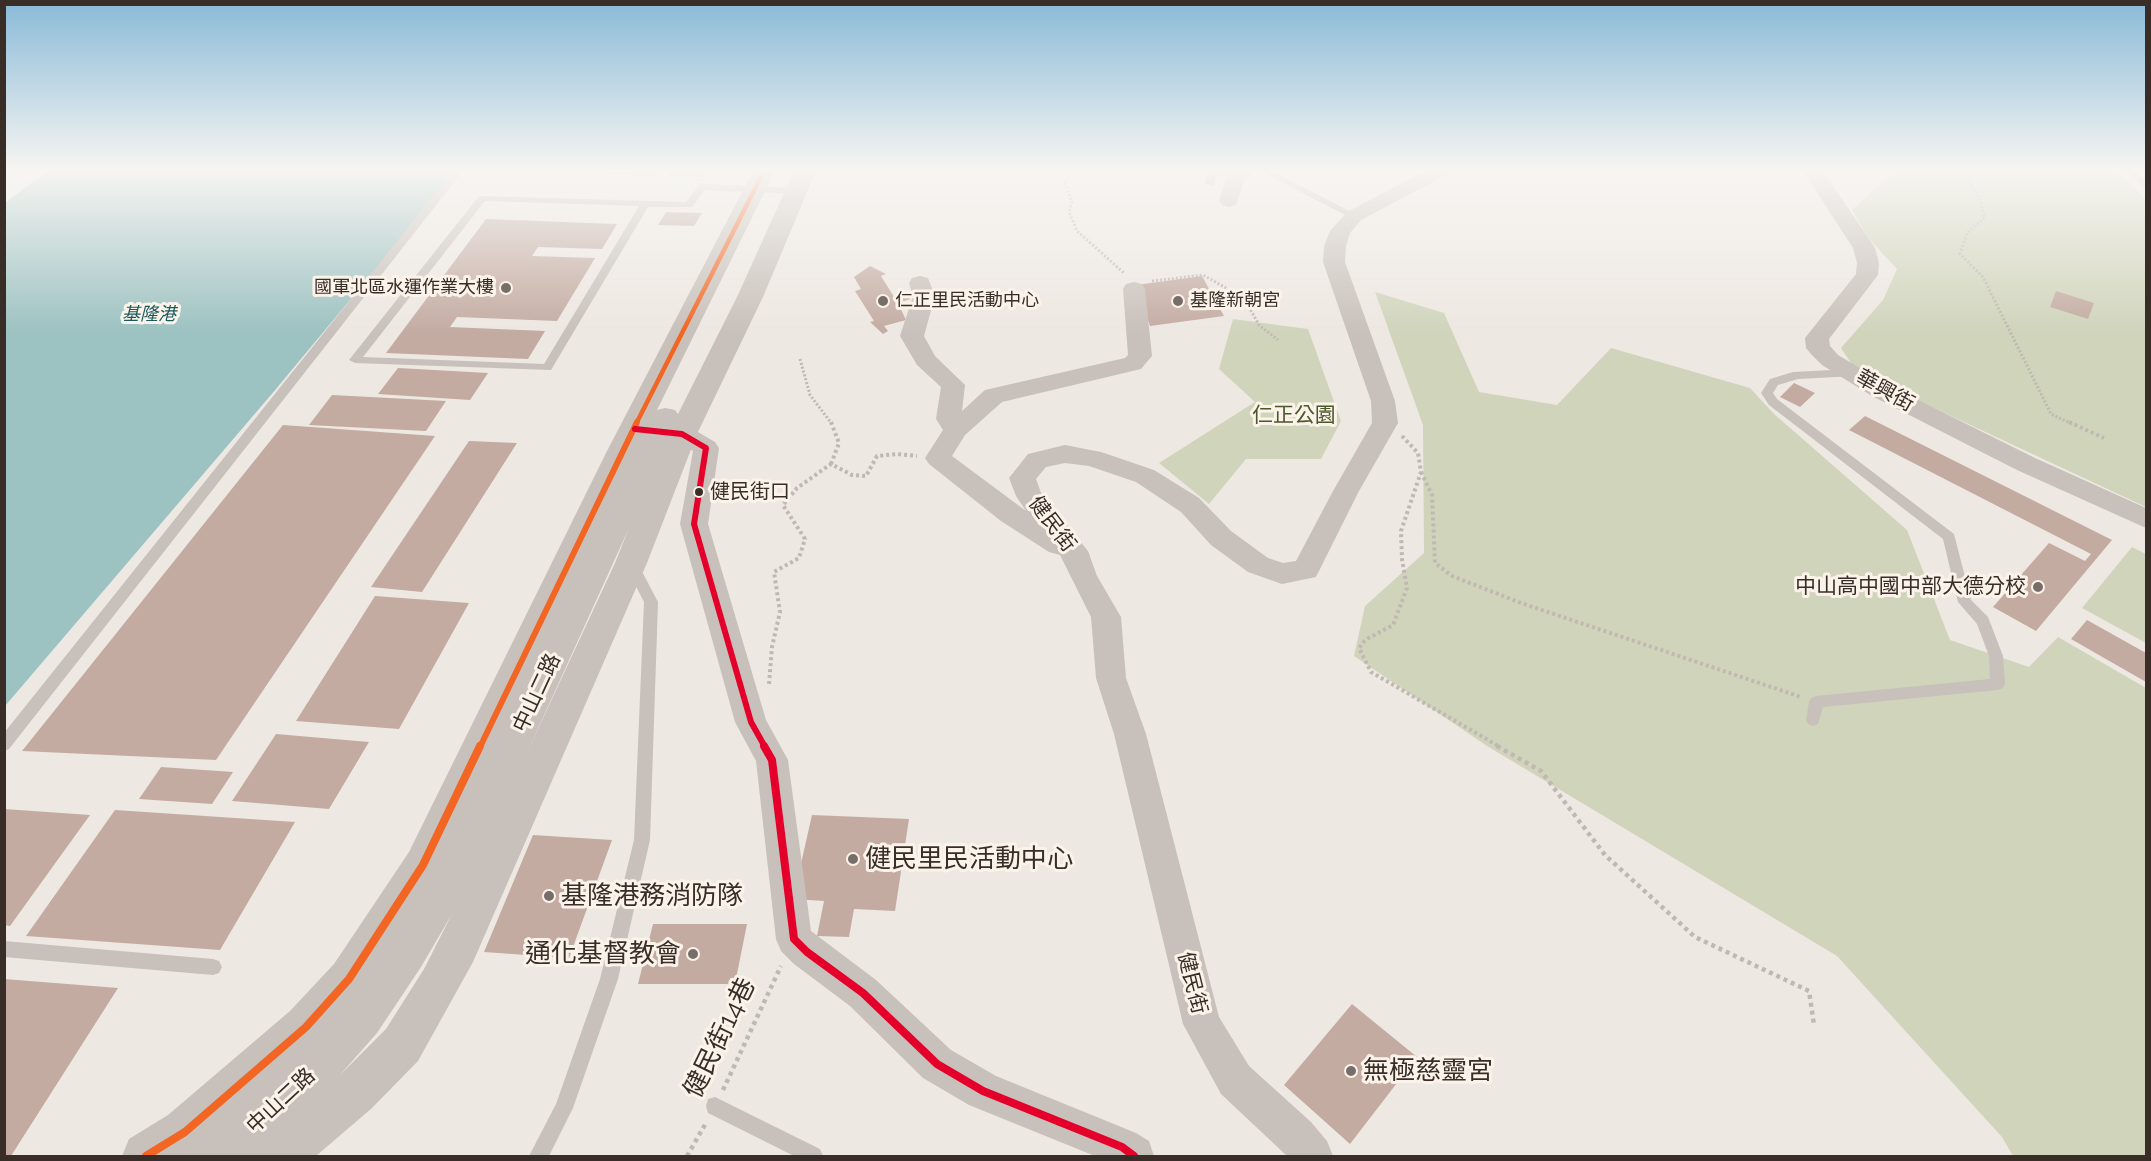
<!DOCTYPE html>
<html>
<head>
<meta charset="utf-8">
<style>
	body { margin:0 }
	#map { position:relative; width:2151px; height:1161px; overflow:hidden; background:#eee8e2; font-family:Raleway,sans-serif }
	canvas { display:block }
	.frame { position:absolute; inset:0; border:6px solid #392d28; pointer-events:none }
</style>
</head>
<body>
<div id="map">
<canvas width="2151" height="1161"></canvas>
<div class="frame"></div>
</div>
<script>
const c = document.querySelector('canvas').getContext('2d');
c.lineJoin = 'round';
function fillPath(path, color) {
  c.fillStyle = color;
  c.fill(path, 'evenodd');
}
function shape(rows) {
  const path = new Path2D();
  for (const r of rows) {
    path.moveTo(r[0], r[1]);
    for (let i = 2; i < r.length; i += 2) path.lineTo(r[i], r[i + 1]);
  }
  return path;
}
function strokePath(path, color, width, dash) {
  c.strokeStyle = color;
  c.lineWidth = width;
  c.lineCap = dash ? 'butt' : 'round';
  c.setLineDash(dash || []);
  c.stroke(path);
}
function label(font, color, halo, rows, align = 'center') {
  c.font = font + ' Raleway,"Noto Sans TC",sans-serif';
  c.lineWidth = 6;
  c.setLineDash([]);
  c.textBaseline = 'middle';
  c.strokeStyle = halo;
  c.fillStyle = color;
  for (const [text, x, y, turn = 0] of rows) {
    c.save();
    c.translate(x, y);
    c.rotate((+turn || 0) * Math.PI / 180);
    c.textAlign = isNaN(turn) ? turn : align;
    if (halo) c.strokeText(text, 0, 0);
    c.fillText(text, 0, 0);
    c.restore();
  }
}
fillPath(shape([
	[1894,171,2116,171,2146,199,2146,507,1857,372,1841,348,1883,300,1897,269,1868,238,1852,210],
	[1375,292,1444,313,1479,392,1557,405,1611,348,1750,388,1773,413,1907,530,1950,640,2029,667,2058,637,2146,688,2146,1156,2013,1156,2002,1137,1837,956,1487,746,1354,656,1365,606,1424,553,1423,425],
	[1233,319,1308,329,1341,421,1321,459,1246,459,1209,504,1159,463,1255,402,1219,369],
	[2132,547,2146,554,2146,643,2082,608]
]), '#d0d4bb');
fillPath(shape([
	[47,171,457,171,276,389,5,706,5,203]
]), '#9cc2c1');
fillPath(shape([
	[610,171,657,171,654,176,607,174],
	[671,171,707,171,704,177,668,176],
	[1207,171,1229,171,1229,176,1216,175,1214,186,1205,184],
	[666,212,702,213,694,226,658,225],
	[486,219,617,224,602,249,538,247,532,256,595,258,557,321,457,317,450,327,545,331,528,359,386,353],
	[870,266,886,274,881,276,894,297,906,294,912,295,910,299,898,303,906,320,884,326,888,331,883,334,870,322,874,321,855,291,861,289,854,277],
	[1202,276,1224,316,1150,326,1136,285],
	[2056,291,2094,303,2088,319,2050,307],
	[398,368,488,373,470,400,378,394],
	[1794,383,1815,393,1800,407,1780,397],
	[332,395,446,401,426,431,309,425],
	[1865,416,2112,540,2036,631,1993,607,2049,543,2085,561,2091,554,1849,430],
	[283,425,435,436,216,760,22,751],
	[469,441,517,443,422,592,371,587],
	[375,596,469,603,399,729,296,721],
	[2087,620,2146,653,2146,682,2071,639],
	[276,734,369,742,329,809,232,801],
	[161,767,233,772,212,804,139,799],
	[4,809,90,815,10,926,4,925],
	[115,810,295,822,220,950,26,936],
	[812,815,909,819,895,911,854,909,849,937,817,936,824,901,793,899],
	[533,835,612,840,569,958,484,952],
	[653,924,747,924,735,984,638,984],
	[4,979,118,988,11,1156,4,1156],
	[1352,1004,1417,1057,1350,1144,1284,1085]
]), '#c3aba2');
strokePath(shape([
	[1079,171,1064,181,1072,202,1069,212,1077,231,1124,273],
	[1963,171,1978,196,1985,217,1967,233,1960,254,1983,277,2051,414,2072,424],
	[1152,281,1203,275,1244,298,1259,325,1278,340],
	[800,359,810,395,832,424]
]), '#c0b9b3', 3, [2, 2]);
strokePath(shape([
	[831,422,839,443,831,464],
	[2069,422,2104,438],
	[1402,436,1418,453,1421,472,1401,531,1402,559,1407,588,1393,625,1365,640,1359,648,1371,672,1500,747],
	[1421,472,1432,495,1435,563,1452,576,1521,603,1801,697],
	[769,684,772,647,780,612,774,572,799,558,805,539,783,505,797,488,831,464,852,475,866,476,877,456,897,454,917,456]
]), '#c0b9b3', 4, [3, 3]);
strokePath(shape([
	[1497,746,1541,771,1605,855,1695,937,1809,991,1814,1025],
	[723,1090,781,966],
	[687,1156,706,1123]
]), '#c0b9b3', 4.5, [4, 4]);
fillPath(shape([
	[453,171,463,171,9,749,4,751,4,733,453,171],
	[1260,171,1272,171,1359,216,1351,218,1260,171],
	[2127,171,2136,171,2146,180,2146,188,2143,187,2127,171],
	[702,184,796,188,801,191,796,194,705,190,692,207,648,207,551,370,355,363,349,360,479,196,686,202,699,185,702,184],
	[485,201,639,206,544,364,363,357,485,201],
	[1852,369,1858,373,1856,376,1798,379,1778,385,1773,393,1777,399,1954,534,1971,600,1988,617,2003,656,2005,684,2003,688,1998,690,1823,707,1818,724,1813,726,1808,724,1806,720,1809,702,1811,698,1816,696,1990,679,1989,656,1977,624,1958,602,1943,539,1769,405,1761,393,1770,379,1793,372,1852,369],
	[631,558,636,560,658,602,650,840,618,979,573,1108,549,1156,529,1156,556,1104,600,979,634,840,644,602,624,563,631,558],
	[4,941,213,959,219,961,222,967,219,973,213,975,4,957,4,941],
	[715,1097,820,1149,823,1156,794,1156,708,1113,706,1106,708,1099,715,1097]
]), '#c8c0ba');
fillPath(shape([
	[1232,171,1257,171,1245,179,1236,205,1229,207,1222,205,1219,201,1226,176,1232,171],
	[1425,171,1449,171,1446,175,1361,220,1350,233,1346,246,1345,262,1395,401,1398,423,1359,491,1316,577,1282,584,1248,572,1211,545,1181,512,1136,482,1089,466,1065,463,1046,467,1036,479,1041,493,1088,551,1097,576,1121,617,1126,678,1146,734,1219,1017,1249,1066,1311,1122,1327,1141,1333,1156,1287,1156,1221,1094,1183,1024,1114,734,1096,678,1091,617,1060,555,1049,552,1001,521,929,464,925,458,943,430,936,419,941,387,917,365,900,336,913,296,909,283,912,278,920,276,928,278,935,296,924,336,935,356,965,385,962,411,985,390,1125,358,1128,355,1123,289,1126,284,1134,282,1142,284,1145,289,1152,356,1141,369,1002,402,965,435,952,456,1026,511,1016,496,1009,478,1028,454,1065,445,1101,452,1154,470,1199,498,1231,531,1268,558,1283,563,1296,561,1333,491,1372,423,1371,401,1323,262,1324,246,1330,231,1347,212,1425,171],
	[1803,171,1823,171,1875,248,1879,263,1878,275,1829,339,1830,346,1838,355,1890,386,2035,458,2146,508,2146,528,2017,470,1872,396,1822,365,1810,353,1806,348,1805,338,1856,274,1857,263,1853,248,1803,171],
	[659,423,691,428,715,442,719,448,708,524,766,720,788,760,811,931,876,980,951,1050,996,1076,1136,1133,1149,1141,1154,1156,1095,1156,969,1105,923,1078,850,1006,794,964,781,951,776,939,756,761,735,722,680,524,693,451,676,442,650,437,646,431,650,425,659,423]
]), '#c8c0ba');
fillPath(shape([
	[753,171,775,171,657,410,665,408,675,410,678,414,737,297,794,171,816,171,763,297,697,434,647,563,473,962,418,1061,372,1108,316,1156,256,1156,257,1155,122,1156,129,1139,168,1115,290,1011,334,964,409,852,607,451,753,171],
	[629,528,615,563,526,755,629,528],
	[452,914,424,969,386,1029,339,1076,377,1033,421,967,452,914]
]), '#c8c0ba');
strokePath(shape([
	[636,424,764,171]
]), '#f26522', 4.5);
strokePath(shape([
	[480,747,637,422]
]), '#f26522', 6);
strokePath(shape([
	[146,1156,185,1132,306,1027,349,979,423,865,480,746]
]), '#f26522', 8);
strokePath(shape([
	[635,429,682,434,706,448,694,524,751,722,765,747]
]), '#e4002b', 6);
strokePath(shape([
	[764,746,772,760,794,939,807,952,863,993,937,1064,983,1091,1122,1147,1134,1156]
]), '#e4002b', 8);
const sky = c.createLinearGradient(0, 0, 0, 333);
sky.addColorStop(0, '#89bad8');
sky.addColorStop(0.51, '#f7f5f2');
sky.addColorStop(1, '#f7f5f200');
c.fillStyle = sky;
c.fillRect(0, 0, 2151, 333);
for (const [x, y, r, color] of [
	[506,288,6,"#786e69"],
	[883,301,6,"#786e69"],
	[1178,301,6,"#786e69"],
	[699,492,5,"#392d28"],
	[2038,587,6,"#786e69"],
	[853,859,6,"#786e69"],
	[549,896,6,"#786e69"],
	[693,954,6,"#786e69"],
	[1351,1071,6,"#786e69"]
]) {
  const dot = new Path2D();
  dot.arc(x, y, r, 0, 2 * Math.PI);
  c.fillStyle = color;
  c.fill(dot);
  strokePath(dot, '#fbf3e9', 2);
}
label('18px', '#392d28', '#fbf3e9', [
	["國軍北區水運作業大樓",494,288,"right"],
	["仁正里民活動中心",895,301],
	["基隆新朝宮",1190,301]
], 'left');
label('italic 18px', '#1a5a5e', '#fbf3e9', [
	["基隆港",149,315]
]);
label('20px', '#392d28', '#fbf3e9', [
	["健民街口",710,492]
], 'left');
label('21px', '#392d28', '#fbf3e9', [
	["華興街",1885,391,29],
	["健民街",1052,524,53],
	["中山二路",537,693,-65],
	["健民街",1192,983,76],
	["中山二路",281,1101,-43]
]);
label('21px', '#49592a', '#fbf3e9', [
	["仁正公園",1294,416]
]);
label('21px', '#392d28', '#fbf3e9', [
	["中山高中國中部大德分校",2026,587]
], 'right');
label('26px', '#392d28', '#fbf3e9', [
	["健民里民活動中心",865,859],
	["基隆港務消防隊",561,896],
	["通化基督教會",681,954,"right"],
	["無極慈靈宮",1363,1071]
], 'left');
label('26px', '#392d28', '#fbf3e9', [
	["健民街14巷",720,1038,-64]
]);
</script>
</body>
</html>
